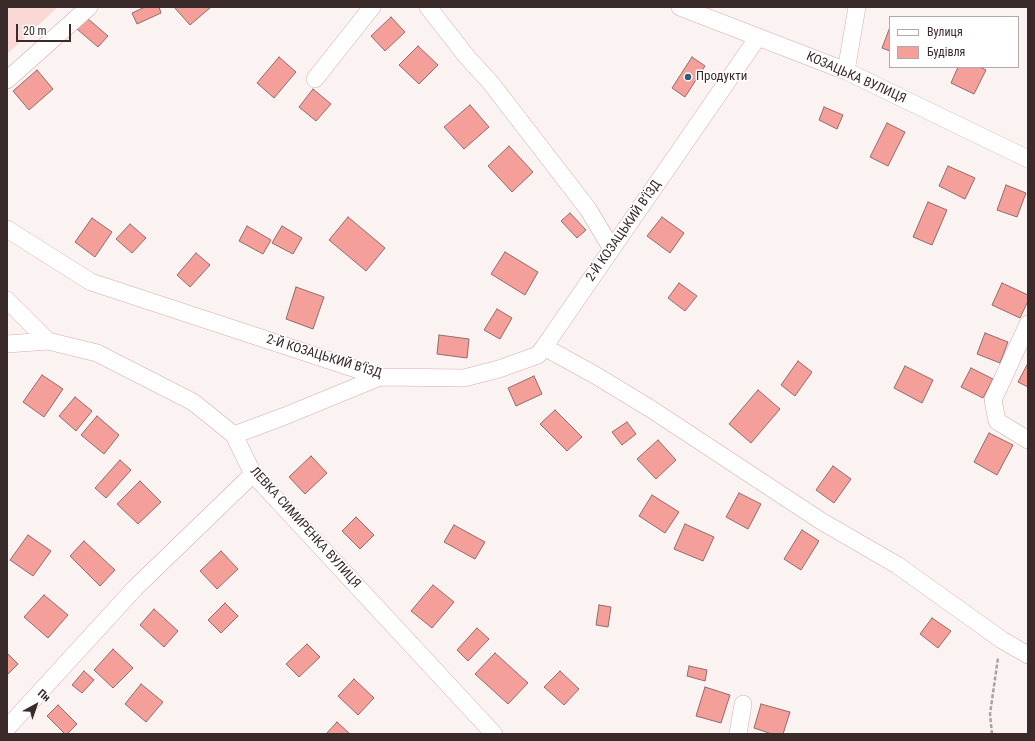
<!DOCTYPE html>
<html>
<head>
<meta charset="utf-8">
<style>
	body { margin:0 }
	#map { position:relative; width:1035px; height:741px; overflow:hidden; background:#fbf3f2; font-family:"Roboto Condensed",sans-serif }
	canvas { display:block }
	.frame { position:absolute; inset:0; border:8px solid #3a2a29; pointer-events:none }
	.legend { position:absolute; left:889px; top:16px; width:130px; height:52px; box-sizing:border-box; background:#fff; border:1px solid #b0aaa9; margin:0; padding:5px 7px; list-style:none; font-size:12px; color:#3a2a29 }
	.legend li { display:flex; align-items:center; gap:8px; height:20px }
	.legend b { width:20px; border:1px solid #b0aaa9 }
	.north { position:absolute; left:16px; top:685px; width:40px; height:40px; -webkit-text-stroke:3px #fff; paint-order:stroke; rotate:40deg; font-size:11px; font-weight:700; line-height:16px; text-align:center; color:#3a2a29 }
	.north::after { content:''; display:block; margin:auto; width:14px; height:18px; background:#3a2a29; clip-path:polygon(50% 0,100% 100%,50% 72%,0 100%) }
	.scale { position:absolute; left:16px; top:24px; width:55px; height:18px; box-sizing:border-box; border:2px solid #3a2a29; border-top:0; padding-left:5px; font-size:12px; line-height:14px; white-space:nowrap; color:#3a2a29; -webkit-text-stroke:3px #fff; paint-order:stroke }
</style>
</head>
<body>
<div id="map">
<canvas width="1035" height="741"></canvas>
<div class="frame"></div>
<ul class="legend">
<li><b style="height:5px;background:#fff"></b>Вулиця</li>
<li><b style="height:11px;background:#f59f9b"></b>Будівля</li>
</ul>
<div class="north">Пн</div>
<div class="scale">20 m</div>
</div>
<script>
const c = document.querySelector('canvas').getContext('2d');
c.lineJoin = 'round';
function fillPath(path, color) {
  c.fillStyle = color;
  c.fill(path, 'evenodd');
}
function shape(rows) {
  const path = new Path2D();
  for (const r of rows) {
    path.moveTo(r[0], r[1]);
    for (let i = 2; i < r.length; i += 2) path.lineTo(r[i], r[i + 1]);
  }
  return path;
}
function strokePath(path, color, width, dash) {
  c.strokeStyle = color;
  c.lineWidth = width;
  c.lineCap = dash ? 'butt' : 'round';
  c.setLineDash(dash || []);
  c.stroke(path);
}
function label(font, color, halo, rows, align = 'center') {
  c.font = font + ' "Roboto Condensed",sans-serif';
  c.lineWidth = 3;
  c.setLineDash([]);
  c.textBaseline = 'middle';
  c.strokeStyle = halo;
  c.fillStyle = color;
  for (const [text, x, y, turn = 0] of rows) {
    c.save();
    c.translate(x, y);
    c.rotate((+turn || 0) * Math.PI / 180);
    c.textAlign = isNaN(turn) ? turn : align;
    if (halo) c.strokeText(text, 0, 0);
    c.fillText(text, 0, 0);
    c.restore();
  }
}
fillPath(shape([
	[7,7,58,7,7,54]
]), '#fad8d6');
const building = shape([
	[145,7,159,7,161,13,137,24,132,13,145,7],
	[174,7,211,7,190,25,174,7],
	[391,17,405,32,385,51,371,36,391,17],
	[87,18,108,36,98,47,77,29,87,18],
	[890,27,890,51,882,48,890,27],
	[418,46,438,65,419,84,399,65,418,46],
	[279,57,296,72,274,98,257,83,279,57],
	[692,57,705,66,685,97,672,88,692,57],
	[958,67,980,67,986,70,974,94,951,83,958,67],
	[37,70,53,89,29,110,13,91,37,70],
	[313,89,331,104,316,121,299,107,313,89],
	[470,105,489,127,464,149,444,127,470,105],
	[824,107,843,115,837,129,819,120,824,107],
	[887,123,905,132,888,166,870,157,887,123],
	[509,146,533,172,512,192,488,166,509,146],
	[948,166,975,178,965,199,939,186,948,166],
	[1006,185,1026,193,1017,217,997,210,1006,185],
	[928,202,947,210,932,245,913,237,928,202],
	[570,213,586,230,577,238,561,221,570,213],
	[348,217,385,248,366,271,329,240,348,217],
	[662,217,684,233,670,253,647,236,662,217],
	[92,218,112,232,95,257,75,242,92,218],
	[130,224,146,238,132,253,116,239,130,224],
	[247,226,271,240,263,254,239,241,247,226],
	[282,226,302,238,293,254,272,243,282,226],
	[505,252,538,272,525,295,491,274,505,252],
	[196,253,210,265,190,287,177,275,196,253],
	[679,283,697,296,685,311,668,298,679,283],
	[1002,283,1028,295,1028,301,1020,318,992,305,1002,283],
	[296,287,324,297,313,329,286,319,296,287],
	[497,309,512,318,500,339,484,330,497,309],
	[985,333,1008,342,1000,363,977,354,985,333],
	[439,335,469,339,467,358,437,354,439,335],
	[798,361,812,372,795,396,781,385,798,361],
	[1028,363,1028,387,1018,382,1028,363],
	[905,366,933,380,922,403,894,388,905,366],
	[971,368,993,379,983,398,961,387,971,368],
	[42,375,63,389,44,417,23,402,42,375],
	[534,376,542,394,516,406,508,388,534,376],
	[758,390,780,409,751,443,729,424,758,390],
	[75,397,92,411,76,431,59,416,75,397],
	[555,410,582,437,567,451,540,424,555,410],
	[97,416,119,435,104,454,81,435,97,416],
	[627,422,636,434,622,445,612,432,627,422],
	[989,433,1013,445,997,475,974,462,989,433],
	[658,440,676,460,656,479,637,459,658,440],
	[311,456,327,473,305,494,289,477,311,456],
	[120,460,131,470,106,498,95,488,120,460],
	[833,466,851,479,834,503,816,490,833,466],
	[140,481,161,502,138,524,117,504,140,481],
	[739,493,761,504,748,529,726,517,739,493],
	[652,495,679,512,665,533,639,516,652,495],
	[356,517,374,535,360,549,342,531,356,517],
	[685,524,714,537,703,561,674,549,685,524],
	[454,525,485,542,475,559,444,542,454,525],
	[802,530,819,541,801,570,784,559,802,530],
	[28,535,51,551,33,576,10,560,28,535],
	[84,541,115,570,100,586,70,556,84,541],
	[221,551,238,569,217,589,200,571,221,551],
	[433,585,454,602,432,628,411,611,433,585],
	[44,595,68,615,48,638,24,617,44,595],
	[225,603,238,616,221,633,208,620,225,603],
	[599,605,611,607,608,627,596,625,599,605],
	[154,609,178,631,164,647,140,625,154,609],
	[932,618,951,631,938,648,920,634,932,618],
	[477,628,489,639,468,661,457,650,477,628],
	[307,644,320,657,299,677,286,664,307,644],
	[113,649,133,668,113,688,94,670,113,649],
	[7,653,18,664,7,675,7,653],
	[495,653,528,683,508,704,475,674,495,653],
	[689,666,707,670,705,681,687,676,689,666],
	[84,671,94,680,82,693,72,685,84,671],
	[560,671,579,689,564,705,544,687,560,671],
	[354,679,374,698,358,715,338,696,354,679],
	[141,684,163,702,146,722,125,704,141,684],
	[705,687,730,695,721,723,696,716,705,687],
	[761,704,790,712,783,734,772,734,754,728,761,704],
	[58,705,77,724,67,734,65,734,47,716,58,705],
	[337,722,350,734,326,734,337,722]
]);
fillPath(building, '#f59f9b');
strokePath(building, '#906b69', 1);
const minor = shape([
	[428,7,467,57,490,82,588,209,612,249],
	[680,7,846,71,1028,159],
	[846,71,857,7],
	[315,79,372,7],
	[7,80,89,7],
	[7,229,91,282,380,377,464,378,499,369,538,355,544,347,758,37],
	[7,300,48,341],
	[1028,324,993,400,997,421,1028,440],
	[7,344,48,341,97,353,193,402,234,435,253,474,494,734],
	[544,347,595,375,651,409,821,521,897,565,1002,640,1028,655],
	[234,435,285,416,380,377],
	[7,728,135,588,253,474],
	[738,734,743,704]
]);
strokePath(minor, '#d5adaa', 18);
strokePath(shape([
	[992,734,990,714,998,658]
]), '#aca1a0', 2.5, [4, 2]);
strokePath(minor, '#fff', 17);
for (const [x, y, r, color] of [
	[688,77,4,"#2e5d7c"]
]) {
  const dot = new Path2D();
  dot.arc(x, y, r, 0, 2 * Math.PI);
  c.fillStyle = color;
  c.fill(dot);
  strokePath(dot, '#fff', 1.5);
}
label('13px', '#3a2a29', '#fff', [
	["Продукти",696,77]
], 'left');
label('13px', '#3a2a29', '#fff', [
	["КОЗАЦЬКА ВУЛИЦЯ",856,78,24],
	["2-Й КОЗАЦЬКИЙ В’ЇЗД",624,231,-55],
	["2-Й КОЗАЦЬКИЙ В’ЇЗД",324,357,17],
	["ЛЕВКА СИМИРЕНКА ВУЛИЦЯ",305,528,48]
]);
</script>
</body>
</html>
